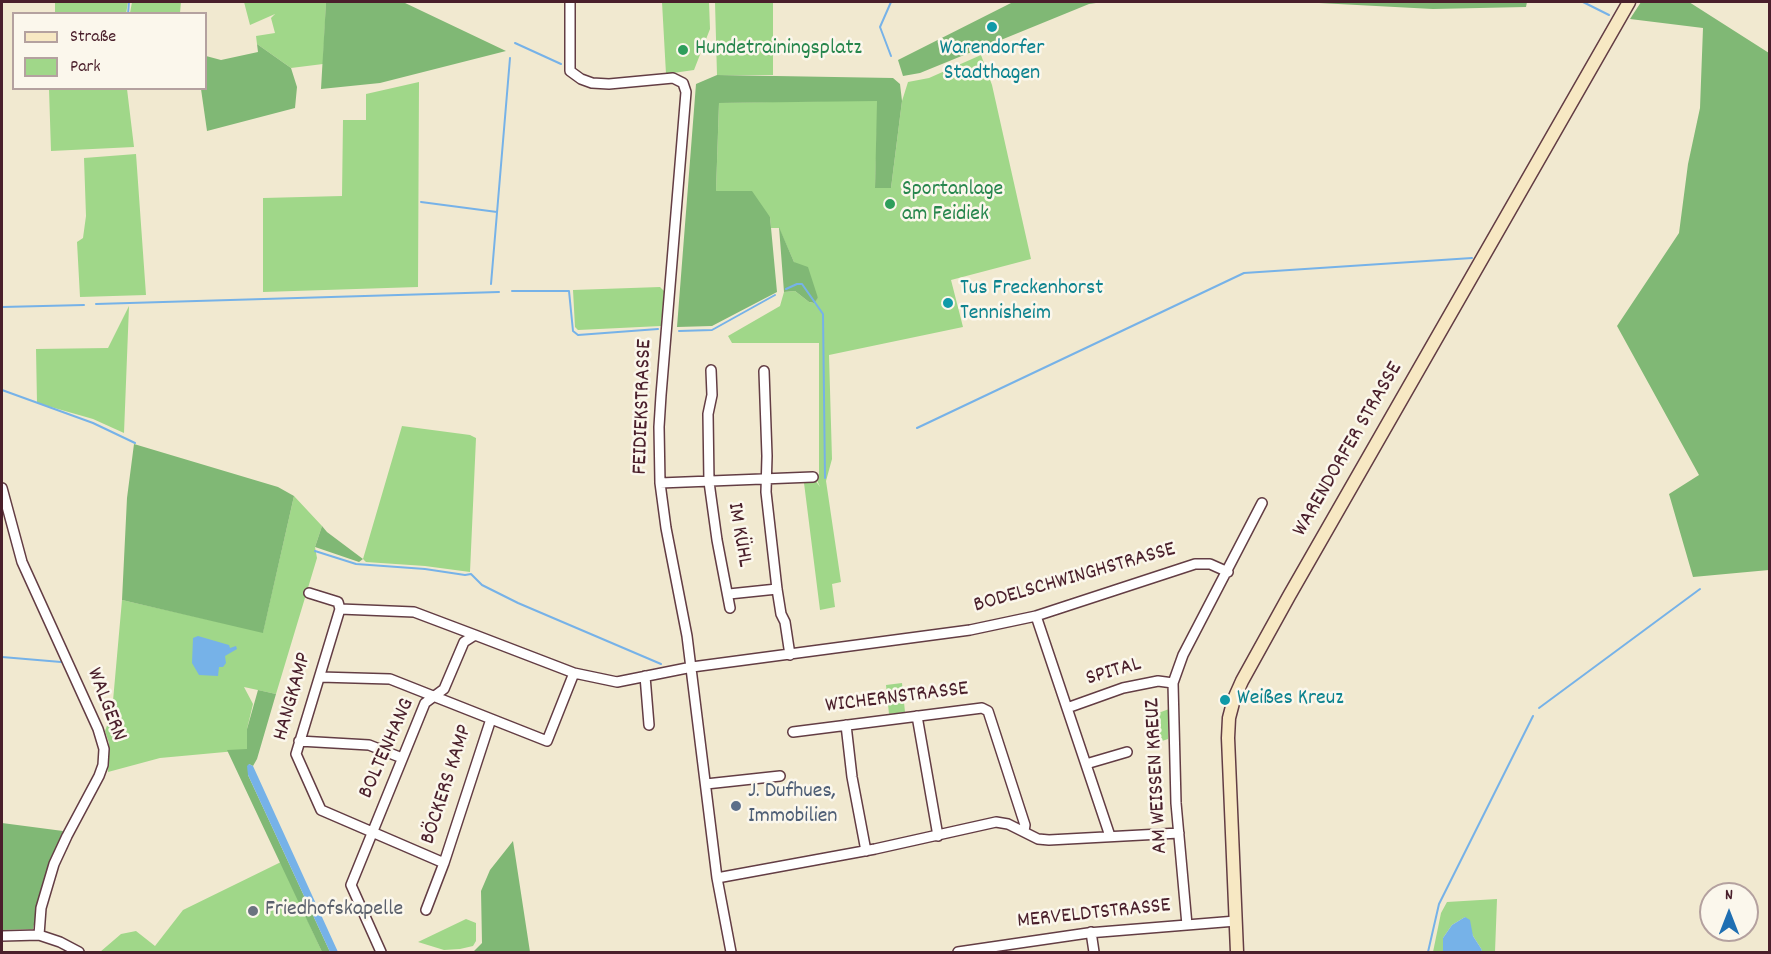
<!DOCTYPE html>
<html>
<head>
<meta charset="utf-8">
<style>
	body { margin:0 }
	#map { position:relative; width:1771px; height:954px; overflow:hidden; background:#f1e9d0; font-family:Dekko,sans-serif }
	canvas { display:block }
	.frame { position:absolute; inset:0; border:3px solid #4a1f2b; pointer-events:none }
	.legend { position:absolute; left:12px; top:12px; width:195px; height:78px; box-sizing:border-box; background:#fbf7ec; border:2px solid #b4a19f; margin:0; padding:8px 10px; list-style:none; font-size:18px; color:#4a1f2b }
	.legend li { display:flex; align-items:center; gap:12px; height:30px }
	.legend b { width:30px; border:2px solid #b4a19f }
	.north { position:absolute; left:1699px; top:882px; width:60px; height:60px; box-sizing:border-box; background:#fbf7ec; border:2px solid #b4a19f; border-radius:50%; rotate:0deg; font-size:16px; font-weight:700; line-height:24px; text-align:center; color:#4a1f2b }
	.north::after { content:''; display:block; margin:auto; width:21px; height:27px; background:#1f6fb2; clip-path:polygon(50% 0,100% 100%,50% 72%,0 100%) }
</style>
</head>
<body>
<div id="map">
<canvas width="1771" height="954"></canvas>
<div class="frame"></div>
<ul class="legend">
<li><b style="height:8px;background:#f7e8c3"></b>Straße</li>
<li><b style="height:16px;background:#a0d789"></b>Park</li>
</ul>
<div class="north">N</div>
</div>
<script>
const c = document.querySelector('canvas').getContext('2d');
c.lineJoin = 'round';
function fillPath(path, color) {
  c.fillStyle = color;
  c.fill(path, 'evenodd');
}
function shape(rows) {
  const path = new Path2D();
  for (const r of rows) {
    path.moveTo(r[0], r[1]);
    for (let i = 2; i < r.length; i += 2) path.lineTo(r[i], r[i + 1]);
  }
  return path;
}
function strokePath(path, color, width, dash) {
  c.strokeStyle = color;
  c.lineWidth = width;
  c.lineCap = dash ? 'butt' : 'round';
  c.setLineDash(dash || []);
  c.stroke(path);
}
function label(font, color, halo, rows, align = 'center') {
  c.font = font + ' Dekko,sans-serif';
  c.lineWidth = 5;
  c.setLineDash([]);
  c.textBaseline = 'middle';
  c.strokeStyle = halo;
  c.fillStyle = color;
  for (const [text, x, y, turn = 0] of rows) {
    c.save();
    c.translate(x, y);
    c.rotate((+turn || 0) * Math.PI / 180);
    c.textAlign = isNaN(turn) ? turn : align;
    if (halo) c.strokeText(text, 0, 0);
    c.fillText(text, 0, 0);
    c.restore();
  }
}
fillPath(shape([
	[55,2,128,2,126,14,55,13],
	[132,2,181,2,180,13,130,13],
	[244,2,326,2,323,64,291,68,257,44,256,36,275,33,271,18,275,14,250,25],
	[662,2,709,2,710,29,694,70,666,74],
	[715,2,773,2,773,75,717,75],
	[981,55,992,85,1031,259,951,280,963,327,829,355,832,459,826,481,841,582,832,584,835,607,820,610,804,483,816,481,820,487,816,478,819,474,819,343,732,343,728,336,780,306,784,292,795,291,809,302,813,303,818,298,794,262,779,228,771,228,770,217,716,191,719,103,878,100,875,187,891,188,902,101,908,82,929,78],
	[419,82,418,287,263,292,263,198,342,196,343,120,366,120,366,94],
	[49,89,127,89,134,147,51,151],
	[136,154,146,295,80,297,77,242,83,238,86,216,84,158],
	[660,287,664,291,661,326,578,330,575,327,573,290],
	[129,306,124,433,93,419,37,403,36,349,108,348],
	[402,426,470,435,476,438,470,572,425,566,366,562,363,559],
	[294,496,322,526,315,547,317,558,276,694,244,687,253,704,247,729,247,750,160,758,108,772,109,743,105,731,112,712,122,600,263,632],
	[902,683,905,712,889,714,886,685],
	[1169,709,1168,739,1153,744,1145,718],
	[281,862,322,952,100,952,121,934,136,931,155,946,183,910],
	[1497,899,1495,952,1481,952,1482,950,1473,936,1465,917,1452,925,1443,938,1443,952,1433,952,1441,913,1447,902],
	[466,919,476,923,476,941,473,946,460,949,444,950,418,942]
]), '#a0d789');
fillPath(shape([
	[326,2,403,2,506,51,380,83,321,89],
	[1013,2,1103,2,1089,4,920,73,903,76,898,60],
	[1300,2,1527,2,1526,7,1433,9],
	[1641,2,1689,2,1769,53,1769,570,1693,577,1669,494,1699,475,1617,326,1679,233,1688,164,1700,108,1703,28,1630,19],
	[257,44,291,68,297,87,295,108,207,131,201,89,206,88,206,56,221,60,258,52],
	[717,75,893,78,900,84,902,101,891,188,875,188,877,101,719,103,716,191,752,191,770,217,777,292,712,326,677,327,696,84],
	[779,227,794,262,808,267,818,298,814,303,809,302,795,291,784,292],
	[134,444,278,487,294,496,263,633,122,600,127,498],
	[322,526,327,532,363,559,359,562,315,547],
	[258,690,276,694,257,759,253,766,249,764,248,775,330,952,322,952,227,750,247,749,247,729],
	[2,823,63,831,41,892,33,929,2,930],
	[513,841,530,952,473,952,482,943,481,891,490,870]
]), '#80b875');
fillPath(shape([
	[198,636,229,645,230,648,236,646,237,649,225,656,226,663,223,667,219,667,218,676,199,675,192,663,193,638],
	[249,764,253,766,338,952,330,952,248,775,247,766],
	[1465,917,1470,920,1473,936,1482,950,1481,952,1443,952,1443,938,1452,925]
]), '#76b2e8');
strokePath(shape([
	[891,2,880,27,891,56],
	[1583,2,1609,15],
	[128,14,129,2],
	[515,43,561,64],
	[421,202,497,212],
	[491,284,510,58],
	[786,289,797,284,802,284,823,314,825,478],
	[512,291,569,291,573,331,578,335,658,329],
	[96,304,499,292],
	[2,307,84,305],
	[679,331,712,330,775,295],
	[2,390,93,423,135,443],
	[917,428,1244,273,1472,258],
	[315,551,356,564,425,569,465,575,471,574,482,585,518,603,661,664],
	[2,657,61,662],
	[1539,708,1700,589],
	[1428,952,1439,904,1533,716]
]), '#76b2e8', 2);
const minor = shape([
	[570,2,570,71,581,79,592,83,609,84,673,78,683,83,686,92,661,395,659,427,660,483,666,528,687,636,717,878,731,952],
	[711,370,712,395,708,414,709,482,717,540,730,608],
	[764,371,767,456,766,492,777,589,781,614,785,622,790,655],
	[660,483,813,477],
	[2,488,22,562,98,729,104,749,103,765,99,776,67,836,54,864,41,908,39,935],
	[309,593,338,602,340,609],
	[729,594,777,589],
	[1036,616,1110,836],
	[475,635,414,612,340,609,296,754,321,810,444,863,491,719],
	[645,676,649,725],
	[320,677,390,679,547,741,574,673],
	[1067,708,1123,688,1158,681,1173,683],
	[917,716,938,836],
	[846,725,852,777,866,851],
	[793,732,982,708,988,711,1025,825,1024,831],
	[299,741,369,745,402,758],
	[1086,764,1127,752],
	[706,784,780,776],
	[717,878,875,849,996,822,1008,824,1038,839,1049,840,1179,833],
	[426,910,444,863],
	[1187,925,1176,803,1173,683,1183,655,1262,503],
	[1091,932,1094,952],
	[2,936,39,935,60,942,79,952],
	[381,952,351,885,425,703,444,689,464,642,475,635,574,673,617,682,692,667,970,630,1036,616,1195,564,1210,564,1228,572],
	[958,952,1088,933,1236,921]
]);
const secondary = shape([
	[1237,952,1228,738,1229,718,1234,699,1242,681,1289,596,1629,2]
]);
strokePath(minor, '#633d44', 12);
strokePath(secondary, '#633d44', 15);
strokePath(minor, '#fff', 9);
strokePath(secondary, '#f7e8c3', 12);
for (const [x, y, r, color] of [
	[992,27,6,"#0f9aa8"],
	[683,50,6,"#2e9e5b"],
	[890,204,6,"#2e9e5b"],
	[948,303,6,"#0f9aa8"],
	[1225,700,6,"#0f9aa8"],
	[736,806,6,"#5c6f8a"],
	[253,911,6,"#6b7280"]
]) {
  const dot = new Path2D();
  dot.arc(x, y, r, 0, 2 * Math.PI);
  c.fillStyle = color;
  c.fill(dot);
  strokePath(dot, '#fbf7ec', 2);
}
label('22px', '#27864d', '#fbf7ec', [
	["Hundetrainingsplatz",695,50],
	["Sportanlage",902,191],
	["am Feidiek",902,216]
], 'left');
label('22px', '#0d838f', '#fbf7ec', [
	["Warendorfer",992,50,"center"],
	["Stadthagen",992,75,"center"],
	["Tus Freckenhorst",960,290],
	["Tennisheim",960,315],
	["Weißes Kreuz",1237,700]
], 'left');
label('22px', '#4a1f2b', '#fbf7ec', [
	["FEIDIEKSTRASSE",644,407,-88],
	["WARENDORFER STRASSE",1349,450,-60],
	["IM KÜHL",738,535,80],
	["BODELSCHWINGHSTRASSE",1075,579,-16],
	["SPITAL",1114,673,-16],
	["HANGKAMP",294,697,-74],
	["WICHERNSTRASSE",897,699,-7],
	["WALGERN",105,705,69],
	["BOLTENHANG",388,749,-66],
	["AM WEISSEN KREUZ",1158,776,-93],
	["BÖCKERS KAMP",448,785,-72],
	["MERVELDTSTRASSE",1094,915,-6]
]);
label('22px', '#4e5e75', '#fbf7ec', [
	["J. Dufhues,",748,793],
	["Immobilien",748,818]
], 'left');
label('22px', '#5b616d', '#fbf7ec', [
	["Friedhofskapelle",265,911]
], 'left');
</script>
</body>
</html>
